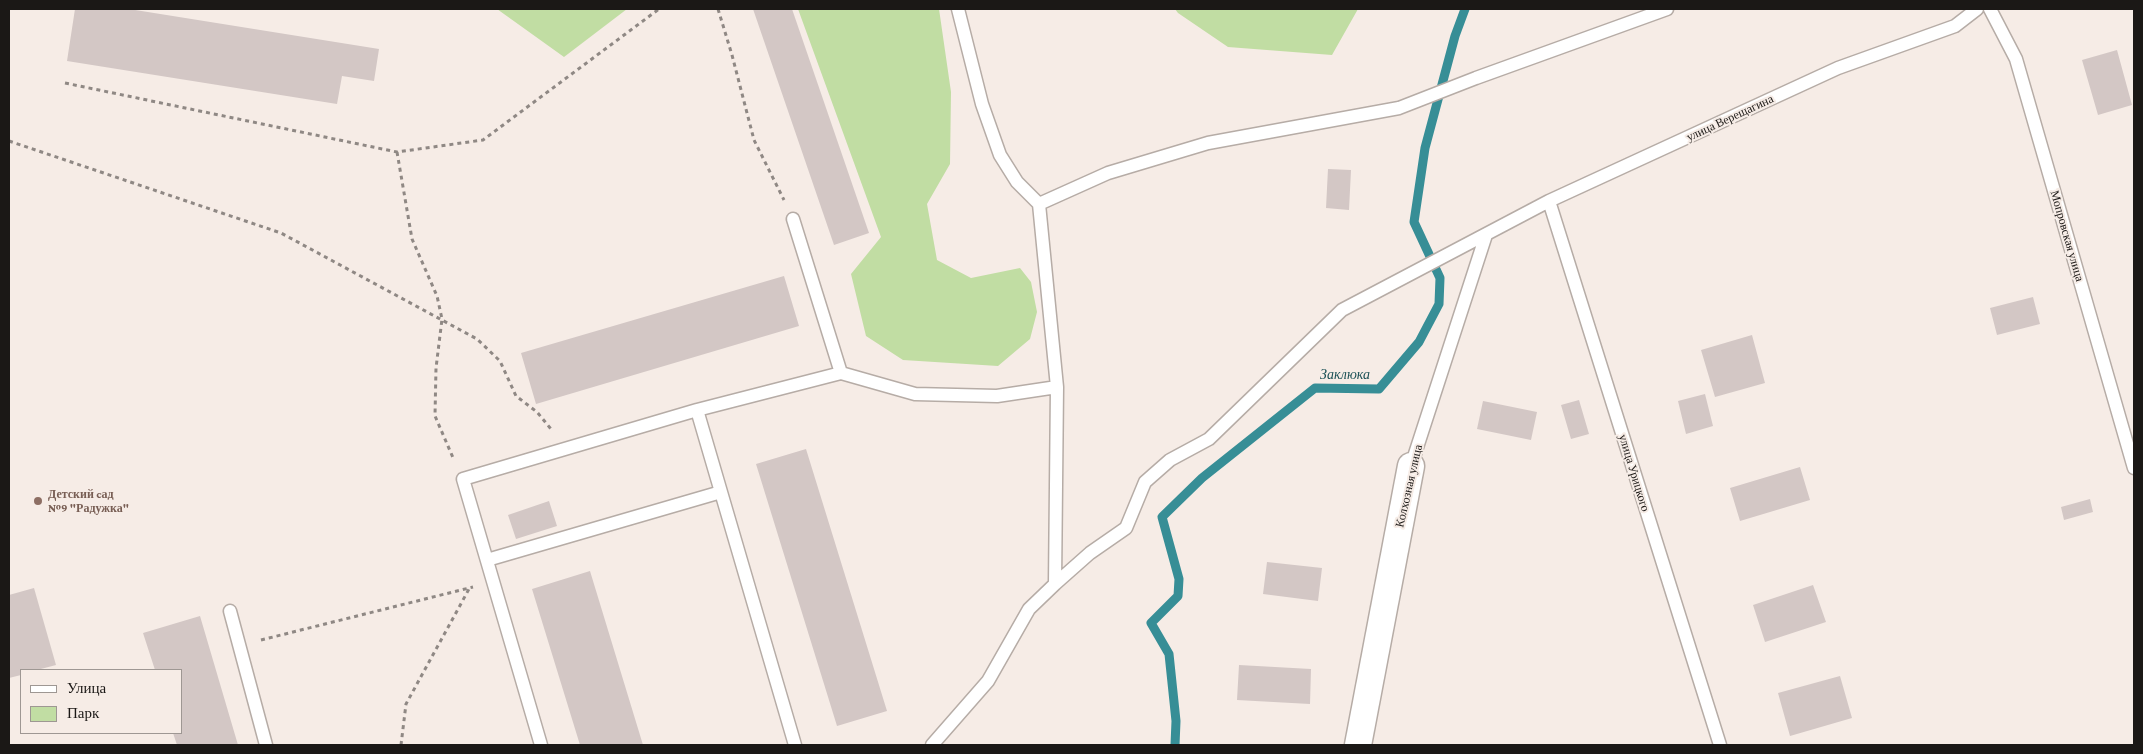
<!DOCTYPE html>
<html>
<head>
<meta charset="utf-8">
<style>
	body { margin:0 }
	#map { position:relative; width:2143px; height:754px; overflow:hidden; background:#f6ece6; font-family:"Crimson Pro",serif }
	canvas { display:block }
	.frame { position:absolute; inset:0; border:10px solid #1b1816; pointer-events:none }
	.legend { position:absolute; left:20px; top:669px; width:162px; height:65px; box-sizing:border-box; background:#f6ece6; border:1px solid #9e9793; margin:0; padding:6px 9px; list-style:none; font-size:15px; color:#1b1816 }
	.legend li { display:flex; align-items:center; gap:10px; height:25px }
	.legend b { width:25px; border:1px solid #9e9793 }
</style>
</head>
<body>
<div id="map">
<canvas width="2143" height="754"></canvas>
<div class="frame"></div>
<ul class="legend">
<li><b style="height:6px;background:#fff"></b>Улица</li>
<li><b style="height:14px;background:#c1dda3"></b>Парк</li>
</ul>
</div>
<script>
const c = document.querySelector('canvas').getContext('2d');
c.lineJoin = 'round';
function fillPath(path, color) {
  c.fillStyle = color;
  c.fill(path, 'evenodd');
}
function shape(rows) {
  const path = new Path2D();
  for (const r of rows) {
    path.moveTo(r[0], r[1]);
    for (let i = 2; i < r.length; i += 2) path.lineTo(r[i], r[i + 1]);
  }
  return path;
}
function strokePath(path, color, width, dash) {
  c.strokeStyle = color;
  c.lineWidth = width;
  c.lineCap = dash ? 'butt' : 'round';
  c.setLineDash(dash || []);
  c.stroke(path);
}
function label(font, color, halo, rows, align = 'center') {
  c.font = font + ' "Crimson Pro",serif';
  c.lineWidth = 4;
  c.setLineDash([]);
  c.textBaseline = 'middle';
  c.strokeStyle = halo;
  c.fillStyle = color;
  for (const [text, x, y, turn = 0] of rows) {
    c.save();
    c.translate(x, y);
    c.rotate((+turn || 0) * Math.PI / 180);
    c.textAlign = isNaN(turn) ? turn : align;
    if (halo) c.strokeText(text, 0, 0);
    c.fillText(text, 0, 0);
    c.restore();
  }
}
fillPath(shape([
	[497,9,627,9,564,57],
	[798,9,939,9,951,92,950,164,927,204,937,260,971,278,1020,268,1031,282,1037,312,1030,339,998,366,903,360,866,336,851,274,881,237],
	[1175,9,1358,9,1332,55,1228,47,1178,13]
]), '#c1dda3');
strokePath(shape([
	[1175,745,1176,721,1169,654,1151,623,1178,596,1179,579,1162,517,1202,478,1315,388,1379,389,1419,342,1439,304,1440,278,1414,222,1425,148,1455,36,1465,9]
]), '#378e96', 9);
fillPath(shape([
	[75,9,129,9,379,49,374,81,342,76,337,104,67,61],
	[753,9,792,9,869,233,834,245],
	[2117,50,2132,105,2098,115,2082,60],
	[1328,169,1351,170,1349,210,1326,208],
	[784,276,799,326,536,404,521,353],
	[2033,297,2040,324,1997,335,1990,308],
	[1752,335,1765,383,1715,397,1701,350],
	[1705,394,1713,426,1686,434,1678,401],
	[1579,400,1589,434,1571,439,1561,405],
	[1483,401,1537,412,1531,440,1477,429],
	[806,449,887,711,837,726,756,464],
	[1800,467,1810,500,1740,521,1730,488],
	[2090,499,2093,512,2064,520,2061,507],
	[549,501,557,526,516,539,508,515],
	[1267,562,1322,568,1318,601,1263,594],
	[590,571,643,745,580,745,532,589],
	[1813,585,1826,622,1765,642,1753,605],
	[34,588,56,665,37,670,21,670,21,675,9,678,9,595],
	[200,616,238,745,177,745,173,733,181,733,181,670,155,670,143,633],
	[1239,665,1311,669,1310,704,1237,700],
	[1840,676,1852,718,1790,736,1778,693]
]), '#d3c7c5');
const lane = shape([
	[1990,9,2016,59,2134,468],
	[1549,201,1720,745],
	[1039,204,1108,173,1208,143,1399,108,1476,78,1667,9],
	[841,373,915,394,997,396,1057,387],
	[697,410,795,745],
	[1411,466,1486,235],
	[487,560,721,492],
	[1055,584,1090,553,1126,528,1145,482,1170,460,1209,439,1342,310,1549,201,1838,68,1955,26,1977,9],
	[230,611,266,745],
	[541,745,463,479,697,410,841,373,793,219],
	[932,745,988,681,1029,609,1055,584,1057,387,1039,204,1017,182,1000,155,982,104,958,9]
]);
const street = shape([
	[1358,745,1411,466]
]);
strokePath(lane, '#b6aca6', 15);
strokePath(street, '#b6aca6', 29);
strokePath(shape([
	[718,9,732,55,754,140,784,200],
	[65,83,397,152,483,140,659,9],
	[9,141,281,233,477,339,500,361,516,396,537,412,551,429],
	[397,152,412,239,437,296,442,319,436,368,435,416,454,460],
	[261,640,473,587],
	[401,745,406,704,469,589]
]), '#8f8884', 3, [4, 4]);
strokePath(lane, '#fff', 12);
strokePath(street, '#fff', 26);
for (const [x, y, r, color] of [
	[38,501,5,"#8d6e63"]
]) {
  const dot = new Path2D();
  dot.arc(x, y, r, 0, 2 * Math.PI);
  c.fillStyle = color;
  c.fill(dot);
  strokePath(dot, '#f6ece6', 2);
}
label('12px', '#1b1816', '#f6ece6', [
	["улица Верещагина",1730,118,-25],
	["Мопровская улица",2067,236,74],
	["улица Урицкого",1634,473,73],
	["Колхозная улица",1409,486,-77]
]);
label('bold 12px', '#785e54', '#f6ece6', [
	["Детский cад",48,494],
	["№9 \"Радужка\"",48,508]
], 'left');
label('italic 14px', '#1b5055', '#f6ece6', [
	["Заклюка",1345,375]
]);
</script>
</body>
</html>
